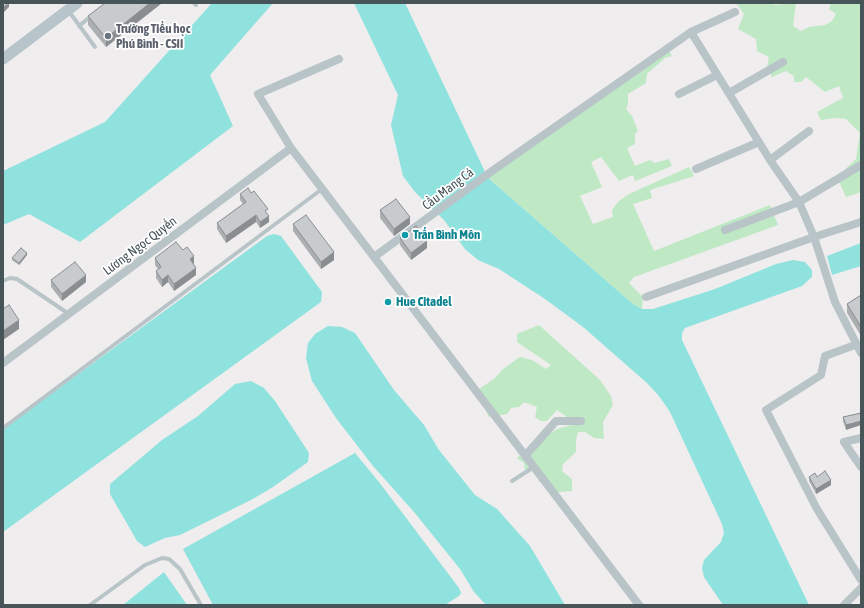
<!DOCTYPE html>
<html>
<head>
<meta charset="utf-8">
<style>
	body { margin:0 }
	#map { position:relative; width:864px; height:608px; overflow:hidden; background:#efeded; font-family:"Asap Condensed",sans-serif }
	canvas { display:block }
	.frame { position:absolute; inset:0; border:4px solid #475458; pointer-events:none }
</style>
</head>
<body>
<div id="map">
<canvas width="864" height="608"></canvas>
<div class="frame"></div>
</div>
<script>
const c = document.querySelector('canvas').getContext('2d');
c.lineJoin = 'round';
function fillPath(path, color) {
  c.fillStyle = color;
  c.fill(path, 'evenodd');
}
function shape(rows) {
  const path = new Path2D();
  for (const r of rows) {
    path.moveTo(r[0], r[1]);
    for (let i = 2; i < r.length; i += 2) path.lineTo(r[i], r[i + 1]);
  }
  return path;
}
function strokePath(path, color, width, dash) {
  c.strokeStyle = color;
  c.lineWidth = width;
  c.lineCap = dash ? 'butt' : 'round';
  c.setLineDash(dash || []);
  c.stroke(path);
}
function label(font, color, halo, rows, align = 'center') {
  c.font = font + ' "Asap Condensed",sans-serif';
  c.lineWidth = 3.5;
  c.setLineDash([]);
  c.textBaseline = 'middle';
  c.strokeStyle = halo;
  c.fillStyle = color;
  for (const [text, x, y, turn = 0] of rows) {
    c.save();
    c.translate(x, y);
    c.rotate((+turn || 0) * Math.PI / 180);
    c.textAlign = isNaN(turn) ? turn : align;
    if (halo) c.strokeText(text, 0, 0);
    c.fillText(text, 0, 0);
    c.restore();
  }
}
fillPath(shape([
	[736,3,770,3,775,5,796,3,793,26,801,31,809,27,825,25,832,21,836,14,829,9,831,3,861,3,861,192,846,197,837,177,856,159,860,133,846,119,835,118,821,120,817,112,843,98,839,86,825,92,806,77,801,82,794,82,794,76,786,71,772,77,767,67,769,57,757,51,756,39,738,29,744,14],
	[668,49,672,56,665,58,647,74,646,83,628,94,628,105,626,109,632,116,638,131,635,134,635,144,627,148,635,166,650,160,655,163,669,159,672,166,635,181,633,175,619,181,601,157,591,162,602,187,580,196,593,224,613,217,612,210,619,201,629,194,689,167,694,176,650,190,652,198,633,204,654,251,770,205,778,225,634,277,629,283,643,297,642,309,633,304,488,178],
	[539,325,600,380,611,396,613,405,603,422,604,439,594,438,585,432,578,432,576,440,576,452,563,464,562,471,572,479,572,491,558,492,548,490,548,483,539,482,537,472,525,470,524,463,517,458,526,449,557,429,572,425,571,420,557,410,547,421,541,421,535,417,537,407,524,402,519,407,511,408,507,414,489,417,476,391,494,379,503,369,520,357,532,360,546,369,551,365,517,342,517,334]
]), '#bfe9c5');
fillPath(shape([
	[212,3,273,3,210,75,233,126,80,242,29,214,3,225,3,171,105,122],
	[354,3,405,3,488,178,633,304,642,309,653,309,715,289,776,264,793,260,805,262,812,270,812,277,802,286,685,328,682,333,682,340,809,605,723,605,704,577,702,568,704,560,721,542,724,533,722,524,670,412,659,396,647,383,583,327,545,299,499,269,478,260,465,249,444,220,415,192,403,176,391,125,398,95],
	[274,234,281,236,322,292,321,302,3,532,3,429,267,236],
	[861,243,861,266,832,275,827,256],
	[328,326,342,327,355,333,394,390,424,425,439,450,475,495,497,509,530,546,565,605,486,605,474,592,460,569,414,512,373,466,336,418,312,381,306,358,308,343,315,334],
	[251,381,264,388,275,401,309,453,308,462,273,487,251,500,180,535,165,538,145,547,137,541,110,494,110,484,162,440,198,416,235,384],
	[355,453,379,482,459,588,461,593,459,596,445,605,213,605,183,549],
	[164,572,187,605,123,605]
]), '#90e2df');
strokePath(shape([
	[194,3,196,5],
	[68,10,95,47],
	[79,26,91,16],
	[3,281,10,278,17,279,69,314],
	[3,428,322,189],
	[512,481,534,467],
	[90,605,145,565,162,558,169,559,180,569,201,605]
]), '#b9c4c8', 4);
strokePath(shape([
	[691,32,770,160,799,202,814,237,835,302,861,353],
	[339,59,258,94,291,148,639,605],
	[729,93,783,62],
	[679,94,717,75],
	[770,160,809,131],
	[696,169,759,142],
	[725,230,799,202,861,165],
	[374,257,492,171,691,32,735,12],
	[646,297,814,237,861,222],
	[855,345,825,356,821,375,766,410,817,509,861,580],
	[3,363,291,148],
	[861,438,844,442,861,467],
	[525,456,556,421,581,421],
	[844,605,861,588]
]), '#b9c4c8', 8);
strokePath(shape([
	[3,59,77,3]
]), '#b7c5ca', 11);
fillPath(shape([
	[105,3,162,3,106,47,88,25,88,16],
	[240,194,268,214,269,222,260,228,256,222,226,243,217,229,217,223,243,204,240,200],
	[380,210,410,224,394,236,380,218],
	[293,224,334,260,321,269,293,231],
	[400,238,427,248,411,260,400,245],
	[27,255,19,265,12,260,12,258],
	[155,258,194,263,193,264,196,275,174,291,168,282,162,287,156,278,156,271,158,269,155,265],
	[51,280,86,282,62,301,51,287],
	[861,295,861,336,847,313,847,304],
	[861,413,846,430,843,421,843,417],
	[809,477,817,477,831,485,816,494,809,481]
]), '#abafb1');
fillPath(shape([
	[9,3,9,7,3,13,3,8],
	[150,3,162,3,106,47,106,38],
	[256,215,256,222,226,243,226,236],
	[269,216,269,222,260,228,260,222],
	[410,217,410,224,394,236,394,229],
	[427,241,427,248,411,260,411,253],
	[334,252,334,260,321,269,321,262],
	[27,253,27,255,19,265,19,263],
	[194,256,194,263,190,266,190,259],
	[196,268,196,275,174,291,174,284],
	[86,275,86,282,62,301,62,294],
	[168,275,168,282,162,287,162,280],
	[19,320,19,329,3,340,3,331],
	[861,421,861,425,846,430,846,425],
	[831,480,831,485,816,494,816,489]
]), '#8b8e90');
const building = shape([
	[3,3,8,3,3,8,3,3],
	[105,3,150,3,106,38,88,16,105,3],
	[248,188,251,193,254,191,268,209,265,211,269,216,260,222,256,215,226,236,217,223,246,202,240,194,248,188],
	[396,199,410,217,394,229,380,210,396,199],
	[306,215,334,252,321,262,293,224,306,215],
	[416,226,427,241,411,253,400,238,416,226],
	[176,242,183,250,187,247,194,256,190,259,196,268,174,284,168,275,162,280,156,271,161,267,155,258,176,242],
	[21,248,27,253,19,263,12,258,21,248],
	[75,262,86,275,62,294,51,280,75,262],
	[861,295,861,327,847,304,861,295],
	[9,305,19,320,3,331,3,309,9,305],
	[861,413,861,421,846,425,843,417,861,413],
	[825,471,831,480,816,489,809,477,815,473,817,477,825,471]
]);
fillPath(building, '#c7cbce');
strokePath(building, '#8b8e90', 1);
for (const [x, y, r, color] of [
	[108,36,4,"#6b7280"],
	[405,235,4,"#0f9aa8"],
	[388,302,4,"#0f9aa8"]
]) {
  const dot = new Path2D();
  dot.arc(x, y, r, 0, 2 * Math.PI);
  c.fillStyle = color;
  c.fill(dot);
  strokePath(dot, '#fff', 1.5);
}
label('bold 13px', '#5b616d', '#fff', [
	["Trường Tiểu học",116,29],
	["Phú Bình - CSII",116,44]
], 'left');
label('13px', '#475458', '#fff', [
	["Cầu Mang Cá",448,189,-37],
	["Lương Ngọc Quyến",140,246,-37]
]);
label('bold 13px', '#0d838f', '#fff', [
	["Trấn Bình Môn",413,235],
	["Hue Citadel",396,302]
], 'left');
</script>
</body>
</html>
